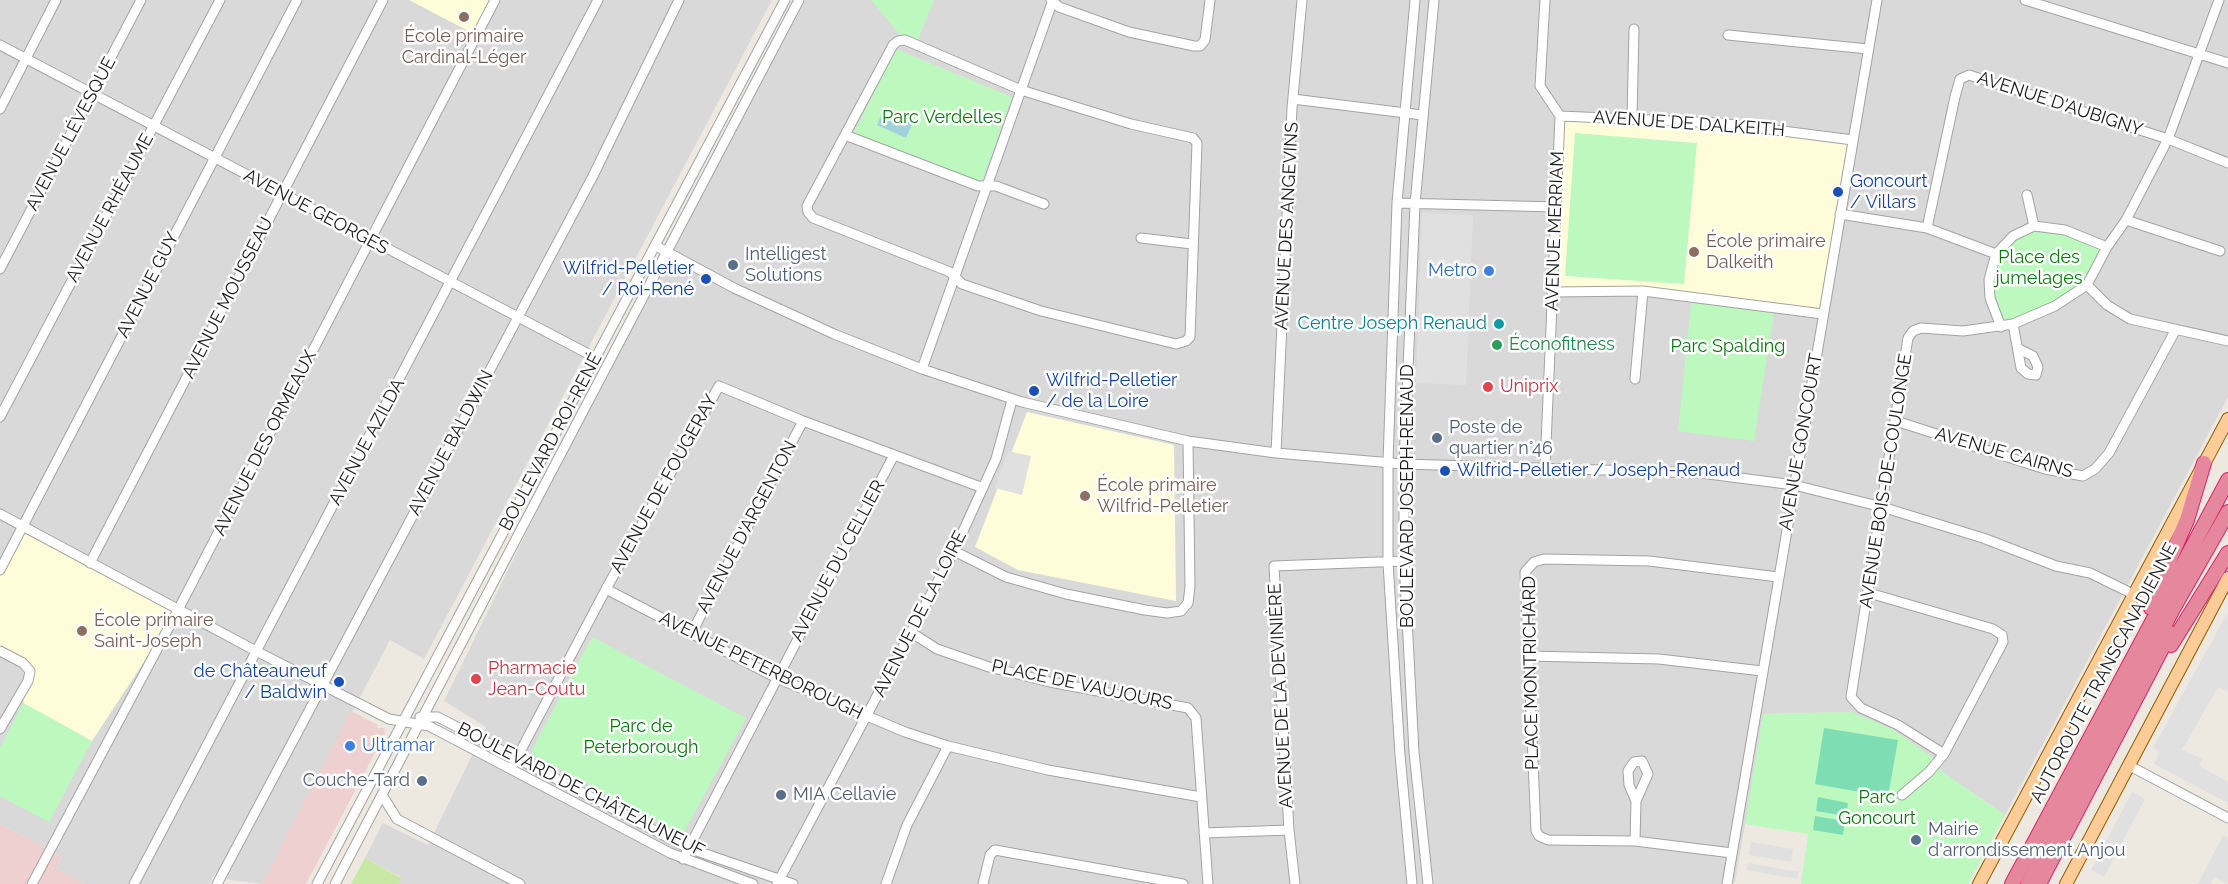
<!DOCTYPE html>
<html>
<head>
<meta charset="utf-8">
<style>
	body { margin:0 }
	canvas { display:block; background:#ede9e1 }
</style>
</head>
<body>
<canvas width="2228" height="884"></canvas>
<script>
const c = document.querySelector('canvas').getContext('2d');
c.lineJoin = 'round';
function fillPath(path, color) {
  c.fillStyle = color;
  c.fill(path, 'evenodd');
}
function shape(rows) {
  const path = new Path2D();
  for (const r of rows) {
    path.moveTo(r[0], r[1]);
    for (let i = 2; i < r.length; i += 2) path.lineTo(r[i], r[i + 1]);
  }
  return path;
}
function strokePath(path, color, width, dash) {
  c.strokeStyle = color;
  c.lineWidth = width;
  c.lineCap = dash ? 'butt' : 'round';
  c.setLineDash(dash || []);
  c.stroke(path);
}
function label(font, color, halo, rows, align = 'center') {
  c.font = font + ' Raleway,sans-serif';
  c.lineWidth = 5;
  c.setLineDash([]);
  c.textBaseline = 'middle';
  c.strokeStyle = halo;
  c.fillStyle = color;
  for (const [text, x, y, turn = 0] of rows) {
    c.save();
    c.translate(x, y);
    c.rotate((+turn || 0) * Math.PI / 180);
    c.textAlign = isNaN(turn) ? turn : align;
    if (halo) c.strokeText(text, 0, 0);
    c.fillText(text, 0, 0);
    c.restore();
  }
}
fillPath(shape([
	[0,0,772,0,424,659,390,640,262,884,230,880,215,873,209,884,84,884,56,868,62,857,0,824],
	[805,0,2228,0,2228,397,2005,815,1941,771,1931,756,1852,712,1764,714,1735,882,1723,884,398,884,401,877,365,858,383,823,428,845,486,727,444,701,608,366]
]), '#dad9d9');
fillPath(shape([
	[351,711,378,725,377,728,384,728,385,734,306,884,262,884],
	[0,824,62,857,56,868,84,884,0,884]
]), '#efd0d0');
fillPath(shape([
	[409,0,494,0,476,35],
	[1560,116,1632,118,1853,140,1823,314,1692,296,1552,292],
	[1027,412,1174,445,1176,601,1018,570,975,547],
	[22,527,178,610,92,741,23,703,30,671,0,651,0,570]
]), '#fffdd9');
fillPath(shape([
	[365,858,401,878,398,884,351,884]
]), '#c9e8a6');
fillPath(shape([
	[871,0,934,0,917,42,901,36],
	[896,49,1012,97,981,184,854,133],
	[1575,133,1697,143,1684,284,1565,276],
	[2042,227,2107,247,2087,285,2055,306,2001,327,1990,298,1993,262,2013,236],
	[1692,296,1775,306,1754,441,1678,431],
	[592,637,746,718,684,832,680,833,532,754,533,748],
	[23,703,92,741,49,822,0,796,0,748],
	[1852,712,1892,729,1931,756,1941,771,2005,815,1968,884,1801,884,1808,834,1745,824,1763,714]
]), '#bdf9bf');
fillPath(shape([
	[1824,728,1898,740,1888,797,1815,784],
	[1818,797,1848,803,1846,816,1816,811],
	[1815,816,1845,821,1843,835,1813,830]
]), '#7fddb4');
fillPath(shape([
	[1422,213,1473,215,1466,385,1416,383],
	[1008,451,1031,456,1022,495,995,488],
	[2228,612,2228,692,2218,687,2182,750,2202,759,2199,766,2228,782,2228,803,2154,764,2160,752,2153,748],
	[2132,792,2145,799,2104,877,2091,870],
	[2223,835,2228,838,2228,884,2214,877,2210,884,2198,884],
	[1751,842,1793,849,1791,862,1749,855],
	[1748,863,1799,872,1797,879,1747,870]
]), '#e0e0e0');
fillPath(shape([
	[884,109,913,122,906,138,877,125]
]), '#a1d1db');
const minor = shape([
	[1051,0,1059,7,1129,32,1194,46,1200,46,1205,40,1210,0],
	[1545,0,1540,86,1560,116,1545,468],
	[2025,0,2228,63],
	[1728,35,1868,49],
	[905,40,1021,90,1131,124,1193,138,1197,143,1190,337,1186,341,1176,344,1041,311,962,284,950,272,813,218,808,212,807,206,893,45,898,41,905,40],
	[0,45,598,359],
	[1293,99,1422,115],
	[0,109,56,0],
	[1560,116,1720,123,1853,140],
	[1632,118,1634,29],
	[845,135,978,186,996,186,1044,204],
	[2027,195,2034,226],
	[1397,203,1556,207],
	[1840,214,1927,228,1996,254],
	[2126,220,2220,251],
	[1927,228,1955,97,1960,79,1969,75,2168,139,2228,163],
	[1141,238,1192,244],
	[656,246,734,288,834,334,922,369,1022,402,1188,441,1276,453,1404,464,1701,473,1794,485,1882,507,1983,538,2056,566,2090,573,2133,594],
	[0,269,141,0],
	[2087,285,2107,305,2130,319,2228,341],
	[1552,292,1643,291,1823,314],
	[2013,324,2021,368,2028,374,2036,375,2038,367,2033,356,2019,349],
	[2001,327,1990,298,1989,280,1996,254,2013,236,2034,226,2042,227,2065,230,2107,247],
	[922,369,1053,0],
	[1635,379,1643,291],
	[0,417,220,0],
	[1896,421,2045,469,2083,476,2095,469,2109,453,2175,331],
	[1276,453,1292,108,1302,0],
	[0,514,256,651,389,719,429,726,670,853,753,884],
	[954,551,1006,577,1066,594,1145,610,1167,613,1181,611,1188,603,1190,587,1188,441],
	[90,563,383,0],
	[0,570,297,0],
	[606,589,777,678,905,732,948,746,1048,770,1201,797],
	[1869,593,1993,629,2002,635,2003,642,1944,754,1929,772,1902,795],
	[912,633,937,649,989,667,1050,682,1188,708,1196,718,1208,884],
	[691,634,803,421],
	[0,651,23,663,30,671,28,681,0,729],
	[1528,656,1659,659,1762,671],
	[420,717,438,717,688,848,793,884],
	[1944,754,1898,725,1861,708,1851,697,1908,338,1913,331,1921,328,1963,331,2013,324,2055,306,2087,285,2107,247,2126,220,2168,139,2219,0],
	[2128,765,2228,818],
	[511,769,606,589,719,386,803,421,983,488],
	[382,795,397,819,520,884],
	[1204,833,1289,830],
	[1635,841,1636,801,1629,785,1628,771,1634,762,1642,761,1648,774,1636,801],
	[1732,853,1635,841,1548,840,1539,836,1536,831,1525,572,1534,562,1544,559,1649,561,1778,577],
	[683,859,894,455],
	[32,884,178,610,495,0],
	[134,884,598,0],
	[217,884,593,176,679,0],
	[317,884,785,0],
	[335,884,799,0],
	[777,884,954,551,996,459,1012,400],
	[886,884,907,825,948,746],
	[983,884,990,855,995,850,1183,884],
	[1295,884,1289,830,1274,566,1404,561],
	[1412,884,1400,755,1388,563,1388,462,1397,203,1415,0],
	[1428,884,1414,752,1404,561,1404,464,1415,204,1434,0],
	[1727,884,1877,0]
]);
const major = shape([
	[1979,884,2228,419],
	[2066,884,2228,578]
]);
const highway = shape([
	[2151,608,2162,577,2187,520,2204,463],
	[2171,645,2228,553],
	[2012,884,2228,480],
	[2028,884,2174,607,2228,512],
	[2039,884,2170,633]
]);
strokePath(minor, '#a3a3a3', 11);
strokePath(major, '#935c01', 14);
strokePath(highway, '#d52468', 16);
strokePath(minor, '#fff', 9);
strokePath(major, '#fbcc98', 12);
strokePath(highway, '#e5889d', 14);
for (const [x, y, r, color] of [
	[464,17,6,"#8d6e63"],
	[1838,192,6,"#1a4fb4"],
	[1694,252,6,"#8d6e63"],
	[733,265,6,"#5c6f8a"],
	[1489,271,6,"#3f7fe0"],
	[706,279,6,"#1a4fb4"],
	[1499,324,6,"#0f9aa8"],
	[1497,345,6,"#2e9e5b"],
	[1488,387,6,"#e0444e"],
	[1034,391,6,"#1a4fb4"],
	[1437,438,6,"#5c6f8a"],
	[1445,471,6,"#1a4fb4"],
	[1085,496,6,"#8d6e63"],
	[82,631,6,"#8d6e63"],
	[476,679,6,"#e0444e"],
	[339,682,6,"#1a4fb4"],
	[350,746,6,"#3f7fe0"],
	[422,781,6,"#5c6f8a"],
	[781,795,6,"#5c6f8a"],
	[1916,840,6,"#5c6f8a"]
]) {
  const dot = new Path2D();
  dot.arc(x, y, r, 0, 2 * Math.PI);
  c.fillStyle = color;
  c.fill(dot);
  strokePath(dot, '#fff', 2);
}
label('18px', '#785e54', '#fff', [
	["École primaire",464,37,"center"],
	["Cardinal-Léger",464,58,"center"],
	["École primaire",1706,242],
	["Dalkeith",1706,263],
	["École primaire",1097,486],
	["Wilfrid-Pelletier",1097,507],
	["École primaire",94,621],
	["Saint-Joseph",94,642]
], 'left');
label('18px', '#1c1c1c', '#fff', [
	["AVENUE D'AUBIGNY",2060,104,18],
	["AVENUE DE DALKEITH",1689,124,4],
	["AVENUE LÉVESQUE",71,134,-62],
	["AVENUE RHÉAUME",110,208,-62],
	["AVENUE GEORGES",316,212,28],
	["AVENUE DES ANGEVINS",1287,226,-87],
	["AVENUE MERRIAM",1555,231,-88],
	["AVENUE GUY",148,285,-63],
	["AVENUE MOUSSEAU",228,298,-63],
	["AVENUE AZILDA",367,442,-62],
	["BOULEVARD ROI-RENÉ",551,442,-62],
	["AVENUE GONCOURT",1801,442,-80],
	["AVENUE DES ORMEAUX",265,443,-63],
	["AVENUE BALDWIN",451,443,-62],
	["AVENUE CAIRNS",2004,453,16],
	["AVENUE BOIS-DE-COULONGE",1886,481,-81],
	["AVENUE DE FOUGERAY",664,484,-61],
	["BOULEVARD JOSEPH-RENAUD",1408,496,-90],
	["AVENUE D'ARGENTON",747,527,-62],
	["AVENUE DU CELLIER",838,561,-62],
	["AVENUE DE LA LOIRE",920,614,-63],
	["AVENUE PETERBOROUGH",761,666,26],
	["PLACE MONTRICHARD",1531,673,-91],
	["AUTOROUTE TRANSCANADIENNE",2104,673,-62],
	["PLACE DE VAUJOURS",1082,685,12],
	["AVENUE DE LA DEVINIÈRE",1281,696,-93],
	["BOULEVARD DE CHÂTEAUNEUF",581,790,27]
]);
label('18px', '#0c7810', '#fff', [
	["Parc Verdelles",942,118],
	["Place des",2039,258],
	["jumelages",2039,279],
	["Parc Spalding",1728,347],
	["Parc de",641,727],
	["Peterborough",641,748],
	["Parc",1877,798],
	["Goncourt",1877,819]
]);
label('18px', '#164399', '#fff', [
	["Goncourt",1850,182],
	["/ Villars",1850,203],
	["Wilfrid-Pelletier",694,269,"right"],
	["/ Roi-René",694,290,"right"],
	["Wilfrid-Pelletier",1046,381],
	["/ de la Loire",1046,402],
	["Wilfrid-Pelletier / Joseph-Renaud",1457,471],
	["de Châteauneuf",327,672,"right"],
	["/ Baldwin",327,693,"right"]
], 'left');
label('18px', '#4e5e75', '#fff', [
	["Intelligest",745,255],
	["Solutions",745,276],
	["Poste de",1449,428],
	["quartier n°46",1449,449],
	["Couche-Tard",410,781,"right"],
	["MIA Cellavie",793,795],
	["Mairie",1928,830],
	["d'arrondissement Anjou",1928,851]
], 'left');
label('18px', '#366cbe', '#fff', [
	["Metro",1477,271],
	["Ultramar",362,746,"left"]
], 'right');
label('18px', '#0d838f', '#fff', [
	["Centre Joseph Renaud",1487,324]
], 'right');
label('18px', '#27864d', '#fff', [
	["Éconofitness",1509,345]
], 'left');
label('18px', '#be3a42', '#fff', [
	["Uniprix",1500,387],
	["Pharmacie",488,669],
	["Jean-Coutu",488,690]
], 'left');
</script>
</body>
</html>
